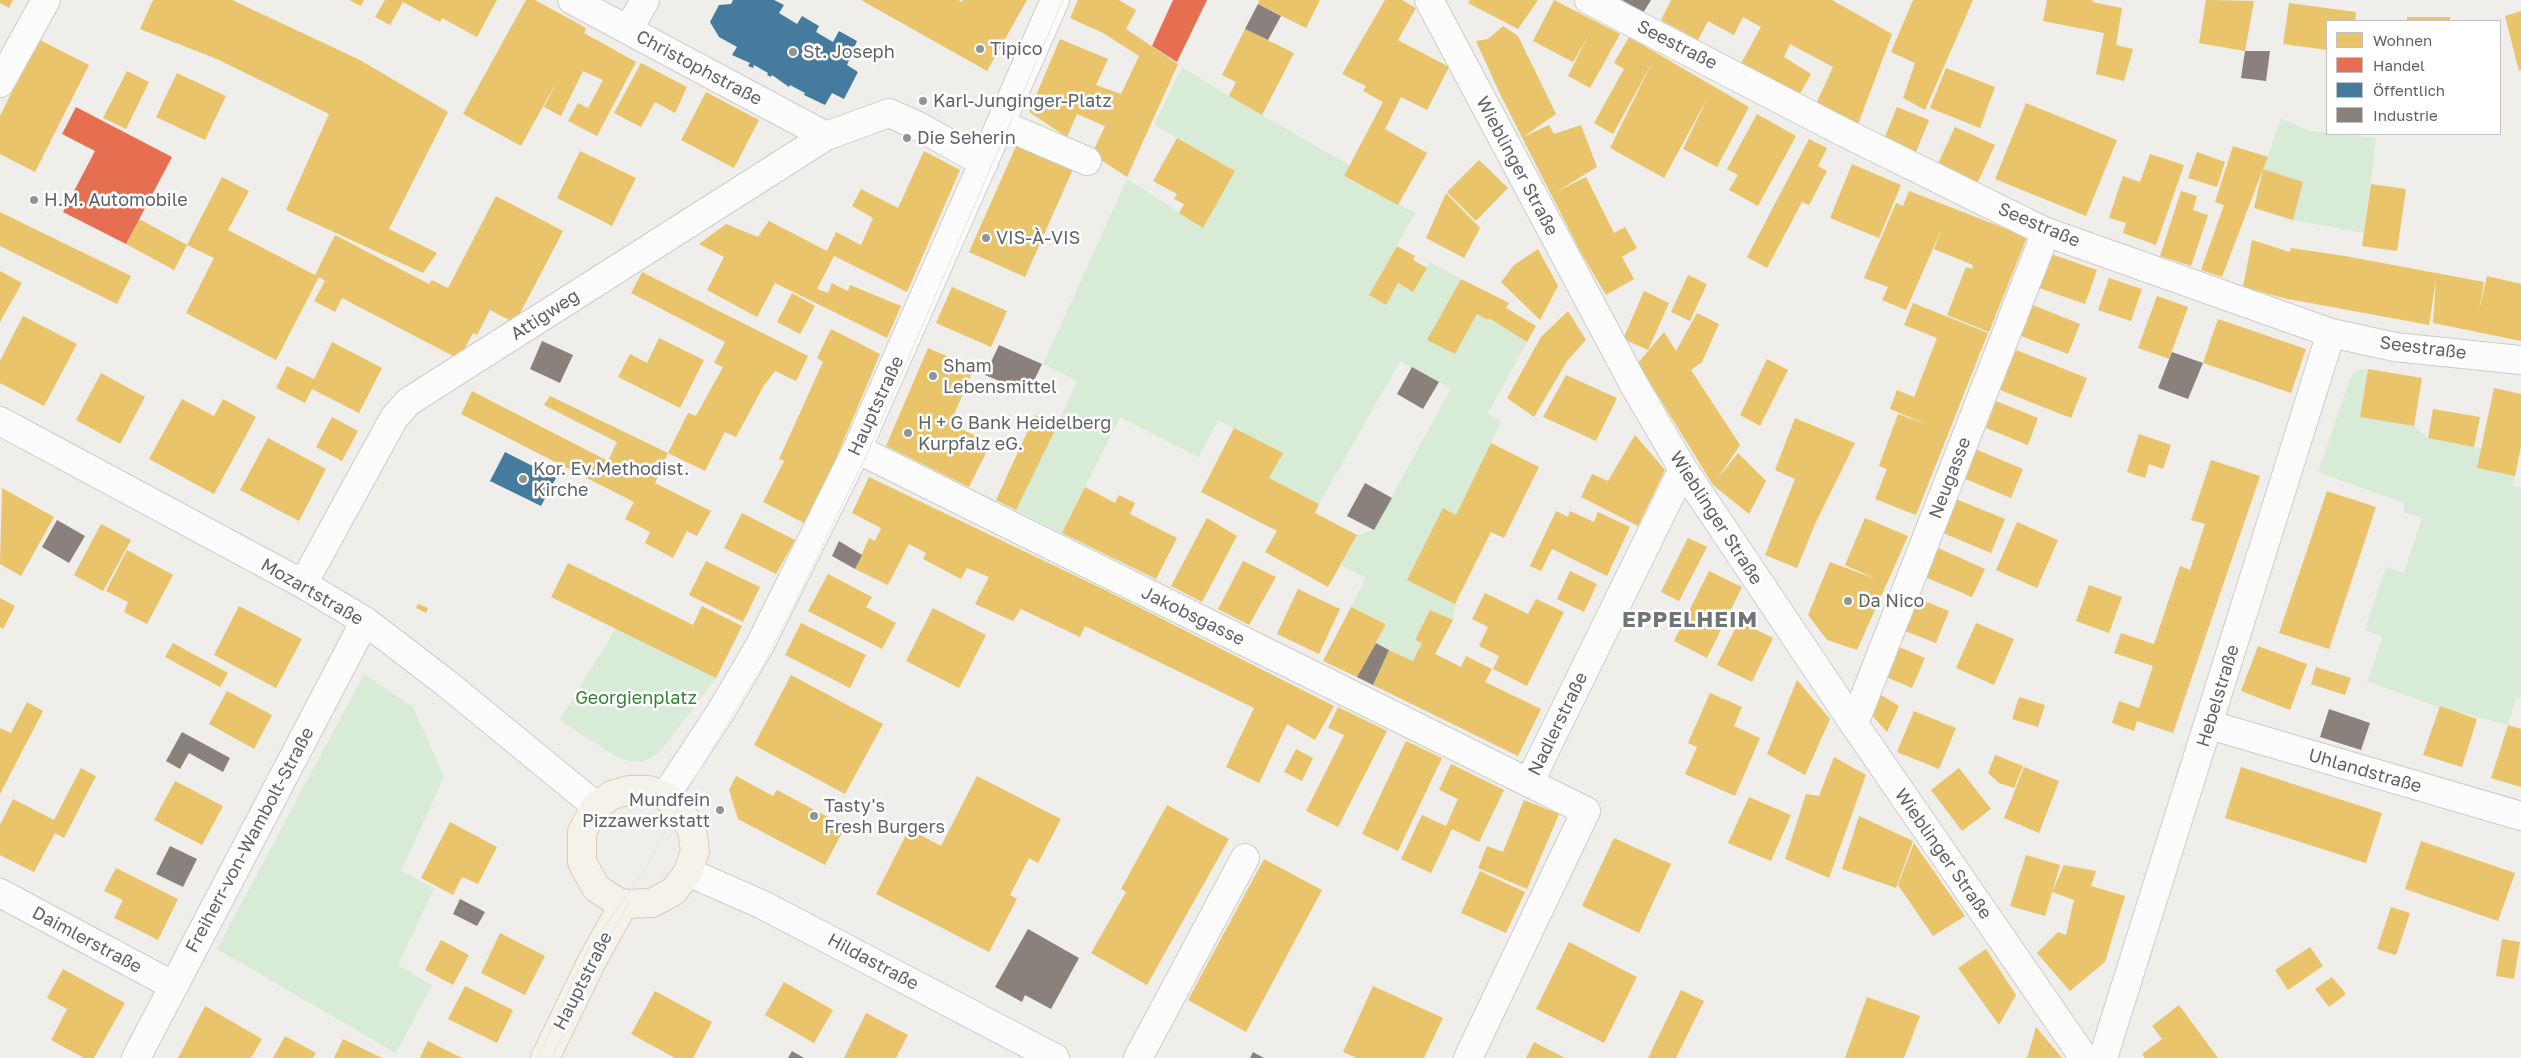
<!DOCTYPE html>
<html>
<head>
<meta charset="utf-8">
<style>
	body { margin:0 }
	#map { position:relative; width:2521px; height:1058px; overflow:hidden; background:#efeeea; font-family:"Golos Text",sans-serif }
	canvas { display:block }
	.legend { position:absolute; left:2326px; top:20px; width:175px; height:115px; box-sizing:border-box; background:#fff; border:1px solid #bfc1c3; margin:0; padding:6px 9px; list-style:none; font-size:15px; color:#5f6368 }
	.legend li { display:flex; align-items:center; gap:10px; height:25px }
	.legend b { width:25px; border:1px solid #bfc1c3 }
</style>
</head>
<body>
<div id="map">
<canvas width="2521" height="1058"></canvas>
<ul class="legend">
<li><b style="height:14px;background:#e9c46a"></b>Wohnen</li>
<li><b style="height:14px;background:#e76f51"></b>Handel</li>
<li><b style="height:14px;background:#457b9d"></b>Öffentlich</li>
<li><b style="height:14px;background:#8a817c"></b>Industrie</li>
</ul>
</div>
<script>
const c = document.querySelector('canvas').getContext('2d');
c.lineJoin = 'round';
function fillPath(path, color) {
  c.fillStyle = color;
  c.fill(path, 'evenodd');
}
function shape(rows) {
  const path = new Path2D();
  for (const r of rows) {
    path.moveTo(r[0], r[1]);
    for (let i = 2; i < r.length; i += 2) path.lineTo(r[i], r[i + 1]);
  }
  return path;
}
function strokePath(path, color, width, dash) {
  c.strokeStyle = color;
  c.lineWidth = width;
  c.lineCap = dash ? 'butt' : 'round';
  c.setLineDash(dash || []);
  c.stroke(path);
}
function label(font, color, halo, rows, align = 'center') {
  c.font = font + ' "Golos Text",sans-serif';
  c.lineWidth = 5;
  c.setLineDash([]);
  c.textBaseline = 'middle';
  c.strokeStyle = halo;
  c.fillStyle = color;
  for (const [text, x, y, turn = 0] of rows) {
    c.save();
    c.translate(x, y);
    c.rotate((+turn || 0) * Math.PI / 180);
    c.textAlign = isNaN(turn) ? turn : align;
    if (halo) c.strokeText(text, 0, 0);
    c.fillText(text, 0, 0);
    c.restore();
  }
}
fillPath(shape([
	[1182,67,1229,96,1349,165,1344,177,1415,213,1369,295,1386,305,1398,283,1413,292,1430,262,1461,279,1428,340,1455,354,1477,314,1489,318,1527,342,1488,413,1501,422,1456,515,1443,508,1407,580,1455,604,1453,620,1430,610,1415,640,1422,643,1413,661,1376,643,1386,623,1351,607,1366,578,1341,565,1357,535,1374,530,1451,388,1400,361,1319,504,1269,478,1282,453,1218,420,1199,457,1120,417,1062,533,1016,510,1078,381,1043,364,1127,179,1203,228,1235,171,1154,125],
	[2281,119,2311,131,2376,138,2364,233,2293,220,2303,182,2263,169],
	[2368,369,2360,417,2414,426,2428,438,2481,448,2478,468,2515,476,2513,486,2521,487,2521,699,2516,698,2508,725,2430,704,2367,681,2383,637,2365,630,2386,567,2404,573,2422,518,2404,512,2404,503,2318,472,2350,378,2358,370],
	[616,628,716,678,666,744,656,755,642,762,629,761,617,757,560,720],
	[364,674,413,707,444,777,401,871,434,888,398,965,432,985,396,1053,217,949]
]), '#d8ebd6');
fillPath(shape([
	[0,0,13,0,9,8,0,3],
	[153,0,232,0,360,60,448,112,389,229,437,253,423,273,286,210,329,114,217,59,140,29],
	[349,0,364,0,361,6],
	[385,0,497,0,477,37,442,18,440,22,403,2,390,25,375,17],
	[526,0,535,0,586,28,584,33,636,62,597,136,568,121,578,103,588,108,603,80,583,71,561,116,544,107,558,79,521,146,463,114],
	[861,0,958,0,962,2,963,0,1027,0,987,71],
	[1078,0,1119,0,1136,10,1126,29,1178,64,1127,177,1092,154,1105,126,1077,114,1067,137,1029,112,1060,39,1108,59,1096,85,1121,94,1139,56,1103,33,1070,18],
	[1259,0,1320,0,1306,28,1258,4],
	[1385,0,1402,0,1416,8,1398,40,1449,67,1427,110,1401,97,1385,129,1427,153,1398,205,1344,176,1383,102,1363,91,1366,86,1342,74],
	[1470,0,1538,0,1518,29,1468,3],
	[1554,0,1620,34,1590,88,1568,76,1588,36,1573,62,1533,41],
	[1671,0,1832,0,1892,34,1857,127,1815,106,1833,67,1790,44,1784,57,1811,74,1797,99,1739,67,1761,27,1743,17,1734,35,1708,21,1698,40,1661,20],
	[1913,0,1973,0,1925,110,1903,98,1915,63,1891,52],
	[2047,0,2093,0,2092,2,2122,8,2116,45,2133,49,2124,81,2096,74,2104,33,2043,21],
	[2206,0,2254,1,2245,51,2199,43],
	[2289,3,2356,12,2355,21,2327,21,2327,50,2283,44],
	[2521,11,2521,70,2519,71,2505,16],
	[2407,17,2450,17,2450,21,2407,21],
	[1503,26,1518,36,1556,114,1523,137,1549,125,1554,134,1581,125,1597,167,1556,192,1586,177,1614,233,1625,227,1637,248,1622,257,1634,279,1606,295,1581,253,1500,94,1476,41,1488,39],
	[1245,29,1294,53,1262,115,1229,96,1236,82,1222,75],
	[1629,37,1749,107,1717,167,1683,149,1708,97,1664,178,1610,148,1652,63,1613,134,1594,123,1624,69,1614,63],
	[38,39,89,65,35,172,0,154,0,116],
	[641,63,687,87,675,113,655,102,641,127,614,113],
	[1946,68,1995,87,1980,128,1930,108],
	[127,71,149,82,126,129,103,118],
	[177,73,226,96,205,140,156,117],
	[706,92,759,120,734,168,681,140],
	[2026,103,2117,140,2086,216,1995,179],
	[1897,107,1929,120,1914,157,1882,144],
	[1757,114,1796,136,1758,206,1729,190,1738,175,1727,169],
	[1955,127,1995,145,1975,188,1935,170],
	[1177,138,1235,171,1203,228,1179,213,1184,204,1174,199,1177,194,1153,181],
	[1809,139,1827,148,1818,166,1827,171,1809,205,1802,202,1767,268,1747,257],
	[1017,144,1074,167,1025,277,969,252],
	[2233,146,2268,157,2263,169,2303,182,2293,220,2254,208,2263,169,2222,277,2201,270,2224,205,2215,202],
	[580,151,636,178,612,226,557,198],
	[924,151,960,170,907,292,834,256,817,289,828,293,832,283,848,291,850,285,901,306,887,338,775,283,757,317,707,290,724,257,699,244,726,224,758,237,769,221,827,251,836,232,861,245,873,218,852,206,861,189,898,208],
	[2197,152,2225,162,2217,187,2188,178],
	[2150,154,2184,165,2156,245,2123,233,2126,223,2109,218,2123,176,2140,182],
	[1479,160,1508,188,1476,221,1447,192],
	[1852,164,1901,185,1879,238,1830,218],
	[222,177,249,191,228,230,315,275,335,235,429,284,432,280,448,288,496,196,563,231,515,323,490,310,477,335,473,333,459,359,342,298,335,312,314,301,325,281,319,277,276,360,186,313,214,258,187,245],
	[2371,184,2406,189,2397,251,2362,246],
	[1909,191,2027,237,1989,332,1947,315,1966,267,1972,269,1973,265,1934,249,1942,228,1906,310,1882,300,1888,287,1864,278,1896,203,1903,206],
	[2181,191,2197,196,2193,210,2208,215,2191,266,2160,256],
	[1446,193,1480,228,1464,258,1426,238],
	[0,212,131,276,117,304,0,246],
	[139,219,187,245,174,270,126,244],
	[2252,240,2290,252,2291,248,2345,256,2484,282,2479,310,2487,276,2521,284,2521,341,2433,323,2436,280,2429,325,2283,298,2243,287],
	[1397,246,1415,256,1413,260,1427,268,1413,292,1398,283,1386,305,1369,295],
	[1538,249,1558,286,1540,320,1501,282,1514,265],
	[2051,254,2097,270,2085,304,2039,288],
	[0,271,22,283,0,322],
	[642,272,808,356,796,381,775,371,763,387,736,437,725,432,705,471,668,453,688,413,696,416,723,367,714,363,725,342,631,293],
	[1688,275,1707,284,1690,321,1671,312],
	[2109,278,2142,289,2131,321,2098,310],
	[1461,279,1509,303,1506,308,1536,326,1527,342,1489,318,1488,320,1477,314,1455,354,1427,340],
	[952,287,1007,311,991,347,936,323],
	[1644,291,1669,303,1648,350,1623,339],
	[792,293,815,306,800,334,777,322],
	[2157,296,2188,307,2169,359,2138,348],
	[1913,303,1988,333,1916,515,1875,499,1887,469,1879,466,1898,414,1928,425,1890,409,1897,390,1914,397,1937,338,1904,325],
	[2033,305,2080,324,2068,354,2021,336],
	[1568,311,1586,340,1567,361,1534,417,1507,398,1541,337],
	[1697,313,1719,324,1702,362,1691,370,1740,445,1716,481,1738,453,1766,481,1749,514,1713,485,1638,363,1664,332,1676,351],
	[23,316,77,344,44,406,0,383,0,361],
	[2218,319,2306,349,2291,393,2203,363],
	[831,329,880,354,826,482,804,523,763,502,784,461,779,459,823,362,817,358],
	[659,338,704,360,680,408,618,377,630,354,647,363],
	[332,342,382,368,359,413,312,389,305,403,276,388,287,366,314,379],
	[928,348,974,368,950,424,991,443,969,487,886,446],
	[2016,350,2087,378,2071,418,2000,390],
	[1767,359,1788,370,1760,426,1740,415],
	[2368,369,2422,378,2414,426,2360,417],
	[101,373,145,397,120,444,76,420],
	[1566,375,1617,398,1596,441,1543,417],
	[2494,388,2521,394,2521,446,2515,476,2477,468],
	[472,391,608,461,617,442,544,405,550,396,668,453,655,483,711,511,697,536,687,531,673,558,645,543,650,532,625,519,634,502,461,414],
	[182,399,214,416,223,399,256,417,214,494,149,459],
	[1996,401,2038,418,2028,445,1986,428],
	[2433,409,2480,417,2474,447,2428,438],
	[1035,415,1057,426,1016,510,996,500],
	[332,417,358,431,342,461,316,447],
	[1795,418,1855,443,1815,524,1797,568,1765,555,1795,479,1775,470],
	[1234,428,1283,453,1269,478,1319,504,1315,513,1357,535,1328,587,1265,552,1277,531,1201,492],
	[2139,434,2171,445,2163,469,2149,464,2145,478,2127,472],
	[1635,435,1665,470,1638,526,1581,497,1592,474,1608,481],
	[268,438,326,469,299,521,240,490],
	[1491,443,1539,467,1504,538,1491,532,1455,604,1407,580,1443,508,1456,515],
	[1975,449,2023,469,2011,498,1963,478],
	[2211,460,2260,476,2173,733,2137,721,2134,731,2112,723,2119,701,2139,708,2153,666,2114,653,2121,633,2154,644,2180,566,2190,570,2205,524,2191,520],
	[869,477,1103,589,1334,706,1315,740,1287,724,1259,783,1226,767,1254,708,1085,626,1080,637,1021,609,1013,621,975,604,989,577,967,568,961,579,923,559,926,553,909,544,888,585,855,569,869,538,875,541,881,528,852,513],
	[1085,487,1115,503,1119,495,1135,503,1130,514,1177,538,1156,579,1062,533],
	[2,488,54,517,21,576,0,564],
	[2327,491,2376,507,2329,649,2279,633],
	[1956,499,2005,519,1991,553,1943,533],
	[1556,511,1568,517,1570,511,1594,522,1598,512,1630,527,1607,576,1552,549,1541,571,1530,566],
	[742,513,795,540,776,574,724,548],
	[1207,518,1237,536,1202,602,1171,586],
	[1865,518,1908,536,1857,650,1827,640,1808,615,1830,562,1876,579,1845,565],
	[2017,522,2058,540,2037,588,1996,570],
	[101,524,131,540,103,591,74,575],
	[1688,538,1707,547,1679,601,1661,592],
	[1938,548,1985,569,1972,597,1925,577],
	[127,550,173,575,147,624,124,612,128,602,106,591],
	[706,561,760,587,743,622,689,595],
	[1243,561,1276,577,1249,625,1218,609],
	[568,563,693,625,702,606,742,626,716,678,551,597],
	[1570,571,1597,584,1584,612,1557,599],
	[1709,571,1742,587,1707,658,1674,641],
	[828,574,872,597,866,607,896,623,882,649,808,611],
	[2089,585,2122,597,2109,633,2076,621],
	[1298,589,1340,609,1319,654,1277,634],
	[1485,593,1528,614,1536,599,1564,612,1527,686,1493,669,1499,656,1479,646,1488,627,1472,619],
	[1914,597,1949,611,1936,643,1902,630],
	[0,598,15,606,3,629,0,627],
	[418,604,428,608,426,613,416,608],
	[239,606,302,639,276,688,214,655],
	[1351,607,1386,624,1357,677,1323,661],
	[933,608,986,635,959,688,906,661],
	[1430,610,1453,620,1435,654,1461,667,1466,656,1492,669,1485,682,1541,709,1518,756,1373,685,1389,650,1413,661,1422,643,1415,640],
	[1739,621,1773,638,1752,682,1717,665],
	[801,623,866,655,850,688,785,655],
	[1976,623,2014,639,1994,685,1956,668],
	[173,643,228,673,220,687,165,657],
	[1897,646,1925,658,1912,688,1884,676],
	[2258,646,2307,664,2290,710,2241,691],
	[2316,667,2351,678,2345,695,2311,684],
	[791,675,883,724,845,794,754,745],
	[1797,680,1830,719,1805,775,1767,754],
	[227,691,272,715,254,749,209,724],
	[1876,692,1899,706,1887,732,1868,711],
	[1710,693,1742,707,1734,726,1760,738,1735,796,1685,774,1697,747,1688,743],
	[2019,697,2045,705,2038,727,2012,719],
	[27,702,43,711,0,794,0,728,11,733],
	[2440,706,2477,719,2462,767,2423,755],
	[1338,707,1387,731,1338,827,1306,811,1344,735,1328,728],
	[1914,711,1956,728,1939,769,1897,752],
	[2508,725,2521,729,2521,787,2491,778],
	[1406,741,1442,758,1398,851,1362,834],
	[1296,749,1313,758,1302,781,1284,772],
	[1995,755,2023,766,2014,788,1999,783,1988,773],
	[1834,757,1866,775,1829,878,1785,859,1806,794,1819,796],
	[1451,764,1504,790,1479,842,1452,829,1431,873,1401,859,1422,815,1446,826,1458,799,1439,790],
	[2024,767,2059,781,2039,833,2004,818],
	[2241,767,2382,813,2366,863,2225,818],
	[81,768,96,776,64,838,55,833,34,872,0,855,0,825,13,799,54,820],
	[1959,768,1991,809,1962,831,1931,790],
	[736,776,773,796,777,790,828,817,826,824,842,833,825,865,738,819,729,790],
	[977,776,1061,819,1038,863,1029,858,1010,895,1017,899,989,952,876,894,909,829,941,846],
	[175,781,223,806,202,845,154,820],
	[1749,797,1791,815,1771,861,1728,843],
	[1524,800,1559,814,1527,889,1478,868,1487,846,1503,852],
	[1167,805,1229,839,1147,985,1091,953,1126,892,1121,889],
	[1859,816,1913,841,1896,888,1842,869],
	[450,822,497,847,478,884,462,877,453,895,421,878],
	[1614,838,1671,864,1639,933,1582,906],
	[2421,841,2515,873,2498,921,2405,889],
	[1914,843,1965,916,1933,936,1898,885],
	[2026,855,2060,865,2052,892,2064,865,2096,871,2091,886,2125,896,2105,962,2070,991,2037,953,2058,932,2066,935,2074,900,2052,892,2045,916,2010,906],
	[1264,859,1322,890,1246,1032,1188,1000],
	[116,868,178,899,158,940,114,918,123,900,104,891],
	[1480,871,1525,892,1506,933,1461,913],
	[2391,907,2410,913,2396,955,2377,949],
	[500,933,545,956,525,995,481,973],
	[2502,939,2520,942,2514,979,2496,976],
	[441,940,469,955,453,985,425,970],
	[1569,942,1637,977,1604,1043,1536,1009],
	[2310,947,2323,966,2288,990,2275,970],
	[1986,949,2016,995,1999,1025,1958,968],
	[63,969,125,1003,94,1058,84,1058,51,1040,67,1009,47,998],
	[2332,977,2346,994,2329,1007,2315,989],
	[784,982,833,1010,814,1043,765,1015],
	[465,986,513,1010,497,1043,448,1019],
	[1373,986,1443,1018,1424,1058,1357,1058,1343,1052],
	[1681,990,1704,1001,1676,1058,1648,1058],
	[655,991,712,1022,693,1058,675,1058,631,1034],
	[1867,997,1920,1016,1904,1058,1845,1058],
	[2179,1005,2218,1058,2145,1058,2142,1054,2162,1039,2152,1026],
	[205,1006,262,1039,251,1058,178,1058],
	[866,1013,908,1035,896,1058,844,1058],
	[2036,1027,2062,1058,2027,1058],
	[285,1036,316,1053,313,1058,273,1058],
	[343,1039,382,1058,334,1058],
	[428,1041,462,1058,420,1058],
	[1534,1042,1565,1058,1526,1058]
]), '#e9c46a');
fillPath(shape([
	[1173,0,1207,0,1177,62,1152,46],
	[76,107,172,157,126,244,63,212,95,151,62,134]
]), '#e76f51');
fillPath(shape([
	[733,0,774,0,784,5,779,13,797,24,802,16,819,26,816,32,833,42,839,31,857,41,847,65,858,72,844,99,832,93,825,105,804,95,805,93,790,85,789,87,772,75,771,77,767,75,768,73,754,65,753,68,748,66,750,63,732,55,737,47,719,37,710,22,719,5,731,4],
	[505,452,556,478,541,506,490,481]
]), '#457b9d');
fillPath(shape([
	[1622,0,1651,0,1643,13],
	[1258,4,1281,16,1268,40,1245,29],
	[2245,51,2270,51,2266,81,2241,78],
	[542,341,573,355,560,383,530,369],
	[999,345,1042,364,1028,393,985,375],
	[2172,352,2203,363,2188,399,2158,388],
	[1412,367,1439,382,1423,409,1397,394],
	[1365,483,1392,498,1374,530,1347,516],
	[57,520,85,536,69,563,42,547],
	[839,541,862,555,855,569,832,556],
	[1376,643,1389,650,1373,685,1357,677],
	[2329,709,2370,723,2361,750,2320,737],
	[182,732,230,758,223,772,189,753,180,769,166,761],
	[170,846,197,859,183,887,156,874],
	[460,899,485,912,477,926,453,914],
	[1028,929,1079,958,1051,1009,1025,995,1022,1002,995,987],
	[792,1051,804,1058,788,1058],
	[1253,1052,1264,1058,1250,1058]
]), '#8a817c');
const minor = shape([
	[572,0,826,136],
	[1429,0,1633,383,1683,469,1854,724,2084,1058],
	[1589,0,1841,131,2046,232,2331,333,2395,347,2521,360],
	[628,30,645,0],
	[0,83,46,0],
	[1001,124,1087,161],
	[0,421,303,584,365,621,446,683,596,806],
	[857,449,1586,811,1468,1058],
	[303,584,394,418,408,402,826,136,889,113,918,126,984,163],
	[1854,724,2046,232],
	[2210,725,2521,816],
	[1529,783,1683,469],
	[665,796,720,713,760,645,857,449,1055,0],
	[688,872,763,905,1055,1058],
	[0,893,174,986],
	[136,1058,365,621],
	[1138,1058,1245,858],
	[2103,1058,2331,333]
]);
const major = shape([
	[629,790,648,790,665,796,678,807,692,830,695,851,688,872,674,891,652,903,621,904,596,888,582,862,582,832,596,806,612,795,629,790],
	[545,1058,592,961,623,905]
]);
strokePath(minor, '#cbcccc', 30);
strokePath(major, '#d7ceb8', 30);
strokePath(minor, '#fdfcfc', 28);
strokePath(major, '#f4f2e9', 28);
strokePath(shape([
	[538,1058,586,953,644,871,696,776,764,664,796,601,867,454,1063,0],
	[552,1058,598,959,630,901]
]), '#e4e4e4', 1);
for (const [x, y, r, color] of [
	[980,49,5,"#919496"],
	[793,52,5,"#919496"],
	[923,101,5,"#919496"],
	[907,138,5,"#919496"],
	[34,200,5,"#919496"],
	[986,238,5,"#919496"],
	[933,376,5,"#919496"],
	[908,433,5,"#919496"],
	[523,479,5,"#919496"],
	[1848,601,5,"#919496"],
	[720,810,5,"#919496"],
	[814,816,5,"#919496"]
]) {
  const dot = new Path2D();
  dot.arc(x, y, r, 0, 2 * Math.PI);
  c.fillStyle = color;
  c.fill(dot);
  strokePath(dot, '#fff', 2);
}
label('18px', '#5f6368', '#fff', [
	["Seestraße",1677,45,27],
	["Christophstraße",699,68,28],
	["Wieblinger Straße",1517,166,62],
	["Seestraße",2039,225,23],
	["Attigweg",545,315,-33],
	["Seestraße",2423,348,7],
	["Hauptstraße",876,406,-65],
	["Neugasse",1950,478,-69],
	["Wieblinger Straße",1716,518,57],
	["Mozartstraße",312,592,30],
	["Jakobsgasse",1193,616,26],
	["Hebelstraße",2218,696,-73],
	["Nadlerstraße",1558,724,-64],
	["Uhlandstraße",2365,771,16],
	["Freiherr-von-Wambolt-Straße",250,840,-62],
	["Wieblinger Straße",1943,854,55],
	["Daimlerstraße",87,940,28],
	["Hildastraße",873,962,28],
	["Hauptstraße",583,981,-63]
]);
label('18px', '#5f6368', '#fff', [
	["Tipico",990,49],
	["St. Joseph",803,52],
	["Karl-Junginger-Platz",933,101],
	["Die Seherin",917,138],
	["H.M. Automobile",44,200],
	["VIS-À-VIS",996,238],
	["Sham",943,366],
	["Lebensmittel",943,387],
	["H + G Bank Heidelberg",918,423],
	["Kurpfalz eG.",918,444],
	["Kor. Ev.Methodist.",533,469],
	["Kirche",533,490],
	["Da Nico",1858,601],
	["Mundfein",710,800,"right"],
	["Pizzawerkstatt",710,821,"right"],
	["Tasty's",824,806],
	["Fresh Burgers",824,827]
], 'left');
label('18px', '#348238', '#fff', [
	["Georgienplatz",636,698]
]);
c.letterSpacing = '1px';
label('bold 22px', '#70757a', '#fff', [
	["EPPELHEIM",1690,620]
]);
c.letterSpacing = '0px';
</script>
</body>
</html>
